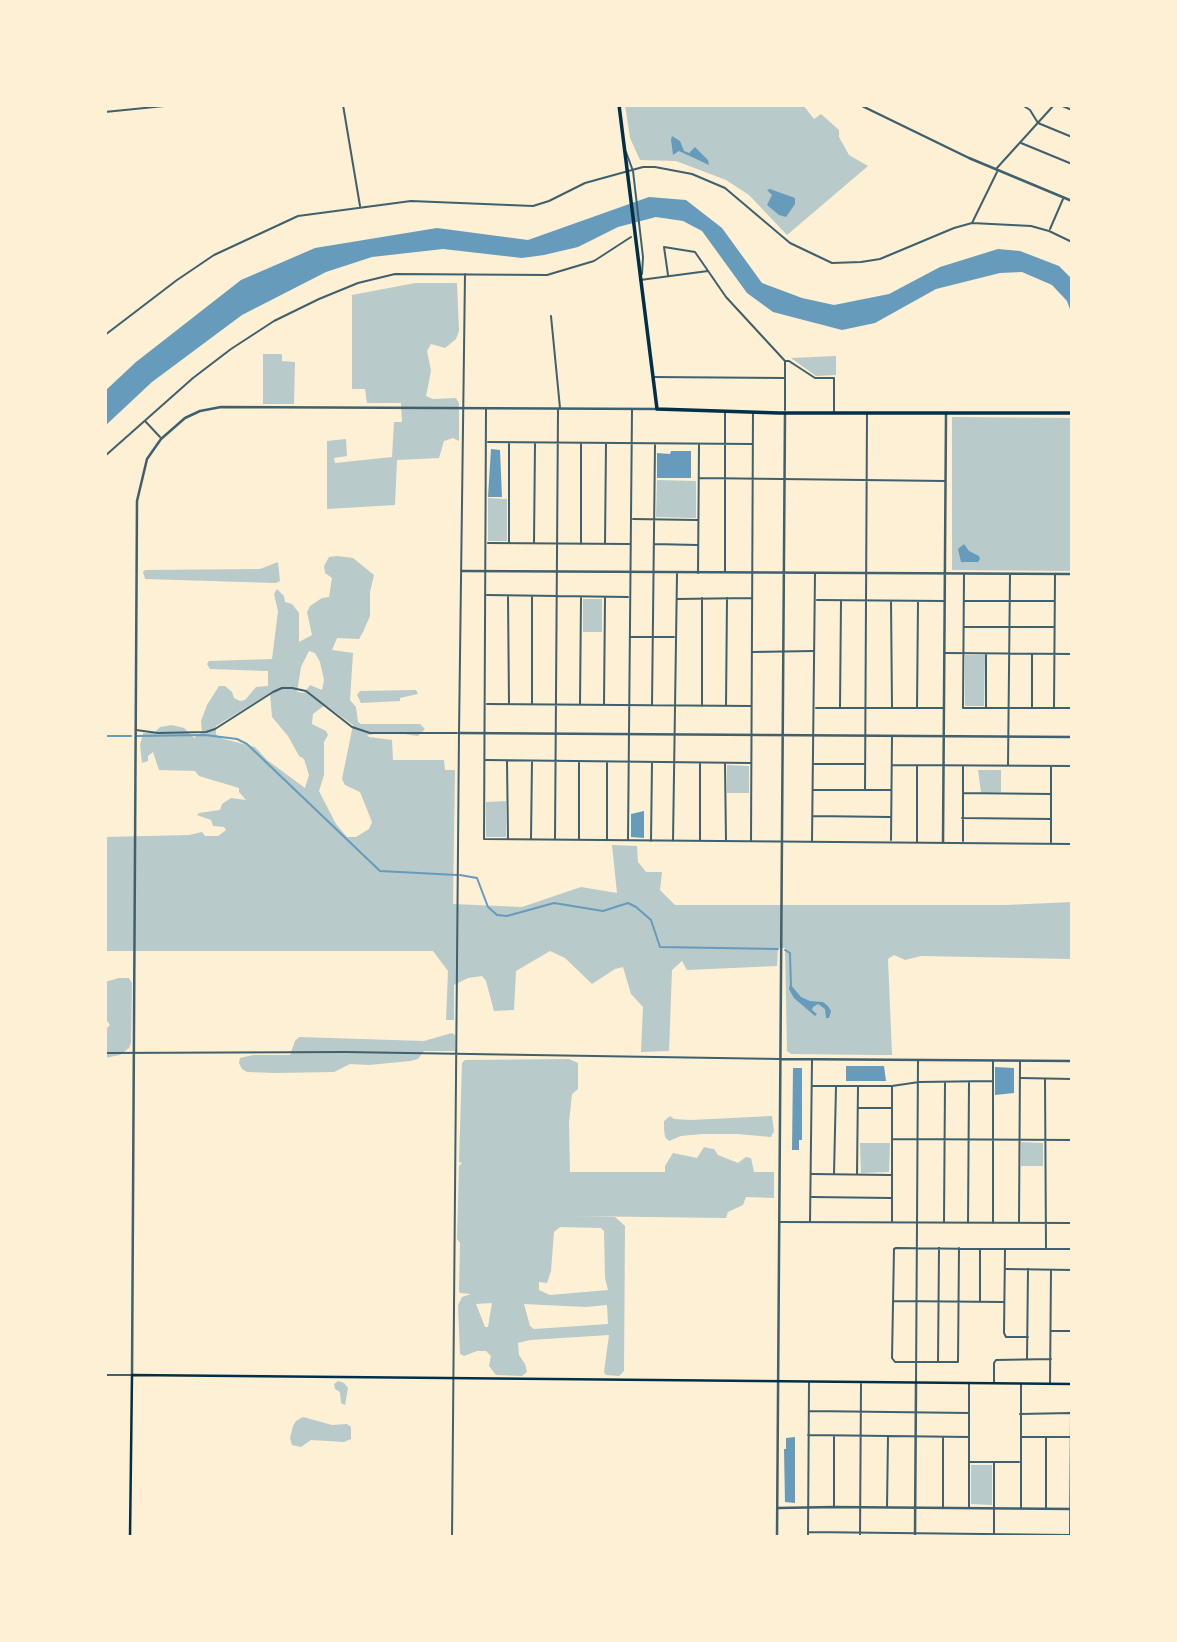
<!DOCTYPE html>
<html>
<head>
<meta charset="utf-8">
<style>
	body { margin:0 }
	#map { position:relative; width:1177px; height:1642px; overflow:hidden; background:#fdf0d5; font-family:"Varela Round",sans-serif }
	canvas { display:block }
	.frame { position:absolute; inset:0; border:107px solid #fdf0d5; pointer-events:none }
</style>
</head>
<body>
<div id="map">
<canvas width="1177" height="1642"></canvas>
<div class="frame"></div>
</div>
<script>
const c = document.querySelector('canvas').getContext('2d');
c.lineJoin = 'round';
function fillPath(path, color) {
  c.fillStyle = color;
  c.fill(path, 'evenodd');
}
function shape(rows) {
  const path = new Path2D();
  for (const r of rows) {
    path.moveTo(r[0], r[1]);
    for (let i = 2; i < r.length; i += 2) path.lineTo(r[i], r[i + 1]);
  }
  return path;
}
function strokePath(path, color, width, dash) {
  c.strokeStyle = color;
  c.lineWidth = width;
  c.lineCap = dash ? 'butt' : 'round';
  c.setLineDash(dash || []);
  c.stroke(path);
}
fillPath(shape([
	[625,105,803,105,814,119,821,114,839,130,839,137,849,155,868,166,787,235,749,195,726,180,676,161,640,160,630,138],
	[415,283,457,283,459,331,456,339,445,348,431,344,427,351,431,371,426,396,433,399,456,398,459,403,459,441,453,438,444,441,439,458,397,460,395,505,327,509,327,441,346,439,347,456,334,458,335,463,392,457,394,422,402,422,401,403,367,403,365,389,352,389,352,295],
	[263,354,282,354,282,361,295,362,294,404,263,404],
	[836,356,836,375,816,376,791,358],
	[952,417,1072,418,1072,571,952,570],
	[657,480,696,481,696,518,656,517],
	[488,498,507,499,507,541,488,541],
	[337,556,353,558,374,575,370,592,370,616,363,632,359,639,337,638,332,650,353,653,350,700,356,707,358,722,361,724,420,724,425,729,418,736,390,732,367,735,369,737,392,740,393,760,444,760,445,770,455,770,453,904,522,907,581,887,617,893,612,845,637,846,638,862,646,872,662,872,660,890,675,905,1006,905,1072,902,1072,959,921,956,905,960,894,955,888,959,892,1055,876,1055,791,1054,787,1051,785,948,778,948,777,966,687,970,682,961,672,970,669,1051,641,1052,643,1007,631,994,623,967,615,969,592,984,565,958,550,951,516,971,514,1010,494,1011,486,981,482,976,468,978,454,985,454,1020,446,1020,448,971,433,951,105,951,105,837,189,835,202,832,205,836,218,836,226,830,224,827,213,826,211,820,197,815,199,813,220,810,222,804,231,798,246,800,239,792,239,788,199,776,195,771,159,770,153,752,148,756,148,761,142,763,140,745,143,733,154,733,160,727,172,725,184,728,194,738,202,732,201,721,207,705,219,686,225,686,232,692,234,698,240,701,245,700,256,687,268,686,268,671,210,669,207,664,209,661,272,659,278,611,274,594,277,589,284,596,285,602,292,604,299,613,299,642,312,635,307,612,310,606,322,598,329,597,332,578,325,573,324,566,329,557],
	[309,651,315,653,320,662,324,680,322,690,310,685,304,693,297,692,301,667],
	[270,693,272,717,288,736,299,756,304,759,309,775,305,788,267,760,255,747,220,738,216,734,216,726],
	[325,705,353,725,342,779,345,785,360,792,372,822,369,829,356,837,347,837,336,824,319,791,324,775,324,742,328,735,326,731,312,724,313,714],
	[278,562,280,581,276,583,145,579,143,572,145,570,260,569],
	[583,599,602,599,602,632,583,632],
	[965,655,985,655,984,706,965,706],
	[416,690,418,694,400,698,400,701,361,703,357,695,360,691],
	[727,765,749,766,749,793,727,793],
	[978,770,1001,770,1001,792,981,792],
	[506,801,506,837,486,837,486,802],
	[119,978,129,978,132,983,131,1043,129,1048,120,1055,105,1058,105,1030,110,1025,105,1018,105,982],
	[452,1033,455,1035,455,1051,424,1051,418,1059,410,1061,369,1065,350,1064,334,1072,275,1073,247,1072,242,1069,239,1063,240,1058,253,1055,290,1055,295,1041,299,1037,424,1041],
	[569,1059,578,1063,578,1089,572,1094,569,1122,570,1172,665,1172,665,1166,673,1153,697,1158,704,1147,708,1148,714,1149,718,1155,738,1163,746,1157,751,1158,754,1172,774,1172,774,1198,746,1197,743,1205,728,1212,726,1218,570,1216,615,1217,625,1226,624,1371,619,1376,606,1375,604,1372,609,1335,530,1340,518,1343,519,1355,525,1364,527,1372,522,1376,496,1375,489,1366,491,1356,486,1351,477,1351,464,1356,460,1354,458,1305,462,1297,471,1294,460,1293,459,1291,460,1243,457,1239,459,1166,462,1163,459,1162,462,1063,465,1060],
	[560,1227,601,1228,604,1231,605,1278,608,1290,550,1295,539,1290,539,1282,547,1283,551,1271,554,1232],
	[492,1303,488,1327,485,1327,476,1304],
	[524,1304,586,1307,607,1305,608,1324,534,1329,530,1326],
	[670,1116,674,1119,691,1120,772,1116,774,1131,771,1137,737,1134,702,1134,681,1136,669,1141,665,1137,664,1129,664,1121],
	[1021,1142,1043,1143,1043,1166,1021,1166],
	[860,1143,890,1143,889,1172,861,1173],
	[338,1381,344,1383,348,1388,345,1405,341,1403,340,1392,335,1389,334,1384],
	[303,1417,332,1425,347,1424,351,1427,351,1439,344,1442,311,1440,301,1447,292,1445,290,1438,293,1426,296,1421],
	[971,1465,992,1465,992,1505,971,1504]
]), '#b9caca');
fillPath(shape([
	[672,136,680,141,684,151,689,153,695,147,708,160,709,165,679,151,673,155,671,140],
	[770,189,795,198,795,204,786,217,779,215,767,205,772,195,767,190],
	[649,197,686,200,722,228,762,283,802,298,834,305,889,294,940,267,998,249,1020,251,1059,266,1072,279,1072,315,1067,301,1052,285,1022,272,1000,273,936,289,875,323,842,330,773,312,747,293,702,231,683,221,656,217,618,227,578,247,544,255,522,258,443,249,372,257,326,272,242,315,152,382,105,426,105,391,136,362,241,280,315,248,437,228,528,240],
	[491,449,500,450,502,497,488,497],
	[671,451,691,451,691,478,657,478,657,453,670,454],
	[964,544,969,551,979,556,980,559,978,562,961,562,958,549],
	[644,811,644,838,631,837,631,814],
	[790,984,801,997,810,1001,823,1002,828,1006,831,1011,829,1018,826,1018,825,1009,818,1004,813,1007,812,1010,817,1014,815,1016,794,998,789,989],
	[846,1066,884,1066,886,1081,846,1081],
	[995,1067,1014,1068,1014,1093,995,1095],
	[793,1068,802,1068,802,1140,799,1140,799,1150,792,1150],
	[795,1437,795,1503,785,1502,784,1449,786,1449,786,1438]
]), '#669bbc');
strokePath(shape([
	[105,736,131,736],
	[137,736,205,735,237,739,247,744,380,871,457,875],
	[460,875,477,878,488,907,497,915,507,916,554,903,603,911,628,903,636,907,651,920,660,947,778,949],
	[785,950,790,953,791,988]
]), '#669bbc', 2);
strokePath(shape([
	[343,105,360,206],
	[1022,105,1030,110,1038,123,1072,137],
	[1060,105,1072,110],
	[105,112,174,105],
	[1021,143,1072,164],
	[626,152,633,171,643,257,642,274],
	[996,169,1054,105],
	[972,223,997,172],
	[1050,229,1063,199],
	[668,275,664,247,695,252,726,297,785,361,785,410],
	[640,280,708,271],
	[551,316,560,408],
	[105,335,177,280,214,255,298,216,411,201,533,206,549,201,585,183,643,167,655,167,692,174,725,188,790,243,832,263,861,262,880,259,954,228,972,223,1031,226,1049,231,1072,242],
	[785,361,789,361,815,378,834,378,834,412],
	[653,377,784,378],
	[486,409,484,839,1072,844],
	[145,421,160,437],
	[488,442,752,444],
	[509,444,509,543],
	[105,456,193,378,231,349,274,321,319,299,358,283,395,274,547,275,594,261,631,237],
	[699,478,945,481],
	[633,519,697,520],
	[488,543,629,544],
	[534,543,535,444],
	[581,544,581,444],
	[605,544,606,444],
	[654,544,697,545],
	[725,571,725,412],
	[698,573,699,445],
	[964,574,963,708,1072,708],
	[487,595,628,597],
	[508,597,509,703],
	[677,599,752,598],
	[817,600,944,601],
	[891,601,892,708],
	[965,601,1054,601],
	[964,627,1053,627],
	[631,637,674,637],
	[753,652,813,651],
	[945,653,1072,654],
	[986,654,986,708],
	[1032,655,1032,708],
	[487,704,751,706],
	[532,704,532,597],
	[580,704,581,598],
	[604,704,605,598],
	[652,705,655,445],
	[702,706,702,598],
	[726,706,727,598],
	[840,707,841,601],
	[816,708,943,708],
	[917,708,918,602],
	[1054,708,1055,575],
	[136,730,158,733,206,732,215,729,273,692,282,688,292,688,306,691,352,727,370,733,457,733],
	[486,760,750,763],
	[507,761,508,839],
	[607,763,607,840],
	[725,764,726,841],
	[814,764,864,764],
	[892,765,1072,766],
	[1008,765,1010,575],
	[813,790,891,790],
	[865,790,867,414],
	[963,793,1051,794],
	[813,816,890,817],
	[962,818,1051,819],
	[555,838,558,410],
	[531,839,532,761],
	[628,839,632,410],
	[579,840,579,762],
	[891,840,892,737],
	[651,841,652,763],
	[673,841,677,574],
	[700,841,700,764],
	[751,841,753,412],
	[812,841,815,573],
	[917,841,917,766],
	[963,841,963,766],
	[1051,842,1051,767],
	[105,1053,346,1052,780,1059],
	[1021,1078,1072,1079],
	[1045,1079,1046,1249],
	[812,1086,892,1086,919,1082,993,1081],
	[858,1108,891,1108],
	[1072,1117,1072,1198],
	[892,1139,1072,1140],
	[812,1174,891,1175],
	[834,1174,836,1087],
	[857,1174,858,1087],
	[812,1197,891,1198],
	[944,1221,945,1083],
	[779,1222,1072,1223],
	[810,1222,812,1060],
	[892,1222,892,1087],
	[968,1223,969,1082],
	[993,1223,993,1061],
	[1019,1223,1020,1062],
	[959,1248,958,1362,895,1362,892,1358,894,1249,896,1248,980,1249,1072,1249],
	[1005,1250,1004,1333,1006,1337,1028,1337],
	[1006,1269,1072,1270],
	[980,1300,980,1250],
	[893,1301,1004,1302],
	[1052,1331,1072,1331],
	[1027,1359,1028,1269],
	[938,1362,939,1248],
	[105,1375,131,1375],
	[994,1382,994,1363,996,1360,1051,1359],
	[916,1383,918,1060],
	[1050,1383,1051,1270],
	[969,1384,969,1507],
	[809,1411,969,1413],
	[1020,1414,1071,1413,1070,1537],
	[808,1435,969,1437],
	[834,1436,834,1507],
	[1021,1437,1071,1437],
	[969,1462,1019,1462],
	[887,1507,888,1436],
	[943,1507,943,1437],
	[1021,1508,1021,1384],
	[1046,1508,1046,1437],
	[808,1532,1070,1535],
	[452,1537,459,733,465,274],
	[808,1537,809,1383],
	[860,1537,861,1384],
	[994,1537,994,1462]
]), '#3f606c', 2);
strokePath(shape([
	[860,105,969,158,1072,201],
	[462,571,1072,574],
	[459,733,1072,737],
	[943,842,946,413],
	[781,1059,1072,1061],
	[132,1375,137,501,147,459,161,439,185,418,200,411,221,407,657,409],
	[778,1508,834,1507,1072,1509],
	[777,1537,785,413],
	[915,1537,916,1383]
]), '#3f606c', 2.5);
strokePath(shape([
	[130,1537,132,1375,1072,1384]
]), '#003049', 2.5);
strokePath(shape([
	[619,105,657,409,779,413,1072,413]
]), '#003049', 3.5);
</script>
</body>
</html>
